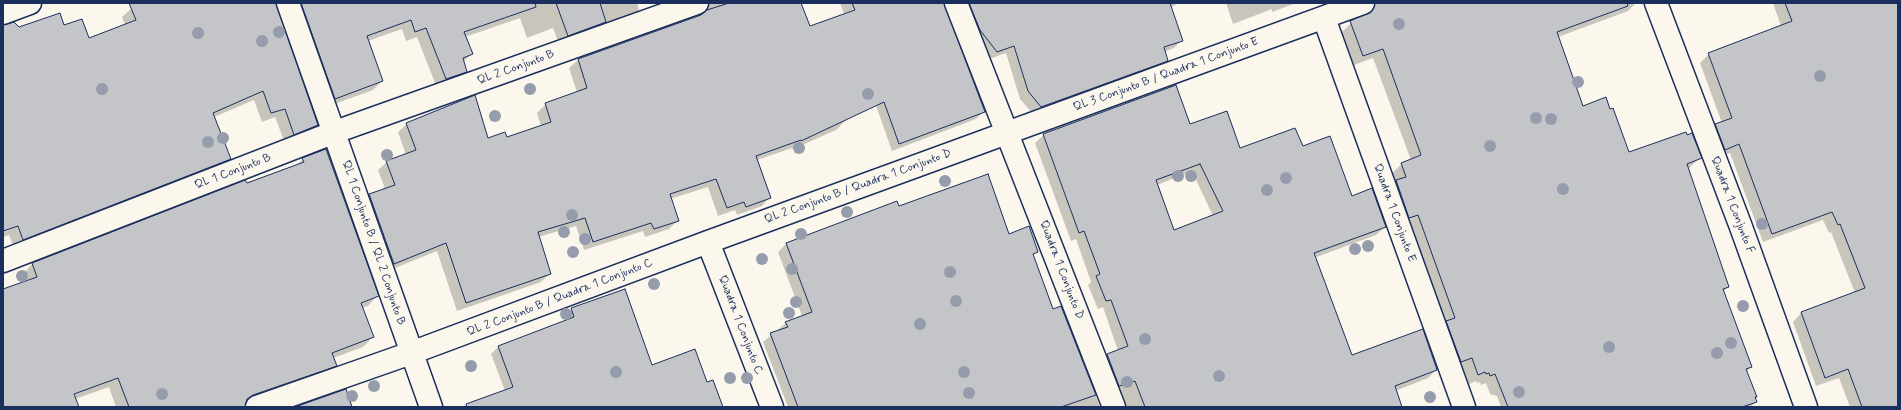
<!DOCTYPE html>
<html>
<head>
<meta charset="utf-8">
<style>
	body { margin:0 }
	#map { position:relative; width:1901px; height:410px; overflow:hidden; background:#fbf7ec; font-family:Mynerve,sans-serif }
	canvas { display:block }
	.frame { position:absolute; inset:0; border:4px solid #1b2f5e; pointer-events:none }
</style>
</head>
<body>
<div id="map">
<canvas width="1901" height="410"></canvas>
<div class="frame"></div>
</div>
<script>
const c = document.querySelector('canvas').getContext('2d');
c.lineJoin = 'round';
function fillPath(path, color) {
  c.fillStyle = color;
  c.fill(path, 'evenodd');
}
function shape(rows) {
  const path = new Path2D();
  for (const r of rows) {
    path.moveTo(r[0], r[1]);
    for (let i = 2; i < r.length; i += 2) path.lineTo(r[i], r[i + 1]);
  }
  return path;
}
function strokePath(path, color, width, dash) {
  c.strokeStyle = color;
  c.lineWidth = width;
  c.lineCap = dash ? 'butt' : 'round';
  c.setLineDash(dash || []);
  c.stroke(path);
}
function label(font, color, halo, rows, align = 'center') {
  c.font = font + ' Mynerve,sans-serif';
  c.lineWidth = 3;
  c.setLineDash([]);
  c.textBaseline = 'middle';
  c.strokeStyle = halo;
  c.fillStyle = color;
  for (const [text, x, y, turn = 0] of rows) {
    c.save();
    c.translate(x, y);
    c.rotate((+turn || 0) * Math.PI / 180);
    c.textAlign = isNaN(turn) ? turn : align;
    if (halo) c.strokeText(text, 0, 0);
    c.fillText(text, 0, 0);
    c.restore();
  }
}
fillPath(shape([
	[133,3,275,3,317,125,308,134,285,143,275,117,262,122,254,100,214,117,230,159,221,168,14,248,9,235,3,237,3,26,19,28,64,27,88,39,125,25,122,17,132,8],
	[287,3,637,3,639,10,630,19,559,44,553,28,527,38,520,18,465,37,472,54,463,62,466,71,457,81,437,88,417,37,406,41,402,29,368,41,382,81,373,90,326,107],
	[697,3,800,3,845,121,836,130,793,149,792,148,757,160,770,197,762,206,737,215,735,210,718,216,708,187,670,199,678,220,669,229,645,237,643,231,584,250,576,226,538,237,550,273,541,282,457,311,437,251,385,272,361,203,369,195,385,189,378,170,387,162,406,155,398,132,407,124,487,140,506,138,541,126,537,113,546,104,577,92,569,68,578,60,701,15,700,7],
	[840,3,943,3,984,111,976,119,892,151],
	[957,3,1178,3,1170,8,1182,40,1174,48,1164,52,1167,60,1159,68,1033,114,1020,99,1006,53,989,59],
	[1226,3,1296,3,1272,12,1272,9,1233,24],
	[1392,3,1636,3,1628,11,1558,37,1582,107,1629,154,1700,158,1688,169,1728,287,1723,292,1751,367,1746,372,1756,397,1756,402,1750,407,1501,407,1497,396,1490,394,1486,383,1481,385,1480,382,1477,383,1476,381,1469,384,1462,366,1452,370,1387,191,1396,182,1392,173,1402,164,1411,160,1373,58,1354,65,1342,32,1351,23],
	[1773,3,1898,3,1898,407,1850,407,1839,378,1816,386,1793,322,1801,313,1855,293,1831,232,1829,233,1823,220,1763,242,1730,153,1716,158,1707,134,1716,125,1722,123,1700,63,1709,54,1781,26],
	[1189,126,1240,150,1302,147,1351,197,1385,227,1376,235,1314,258,1351,356,1436,370,1428,378,1395,391,1401,407,1116,407,1099,363,1107,355,1118,351,1103,307,1098,309,1088,285,1091,282,1076,239,1071,241,1035,143,1044,135],
	[1192,171,1213,216,1173,231,1157,185],
	[303,159,377,296,368,306,362,308,373,337,363,347,333,358,336,365,326,375,244,404,244,407,116,407,109,387,75,399,78,407,3,407,3,290,26,282,23,274,32,264,245,182,246,184,296,166],
	[896,203,898,208,1009,235,1037,251,1033,256,1053,310,1060,307,1100,407,788,407,763,342,786,323,802,316,778,252,786,244],
	[572,309,651,367,706,384,722,407,462,407,505,391,491,354,498,347,566,321,565,317]
]), '#0003');
const building = shape([
	[129,3,276,3,318,125,294,135,285,109,271,113,263,91,213,113,231,159,23,240,18,226,3,231,3,25,14,22,19,27,60,13,64,25,82,19,89,38,136,20,129,3],
	[301,3,535,3,536,7,464,32,473,54,463,58,467,72,446,79,426,28,415,32,411,20,367,36,383,81,335,99,301,3],
	[556,3,600,3,606,22,568,36,556,3],
	[729,3,801,3,810,26,855,10,852,3,944,3,985,112,899,144,884,102,801,141,801,140,756,156,771,198,746,207,744,202,727,208,716,179,670,194,679,221,654,229,651,223,593,242,585,218,538,232,551,274,466,303,446,243,394,264,369,194,395,185,386,161,416,150,406,123,475,95,488,138,505,132,507,137,551,122,545,103,587,88,578,59,701,15,707,10,729,3],
	[969,3,1170,3,1183,41,1164,47,1168,61,1041,107,1028,91,1014,46,997,52,980,30,969,3],
	[1375,3,1627,3,1628,6,1557,32,1583,106,1606,97,1610,109,1613,108,1629,152,1686,132,1687,135,1692,133,1702,158,1687,164,1729,287,1723,289,1752,367,1746,369,1757,397,1755,397,1757,402,1742,407,1508,407,1495,374,1490,376,1489,373,1486,374,1485,372,1478,375,1472,358,1461,362,1446,321,1455,318,1418,215,1409,218,1396,180,1406,177,1401,163,1421,155,1383,49,1363,56,1350,21,1372,11,1375,3],
	[1785,3,1898,3,1898,407,1862,407,1848,369,1825,378,1801,312,1865,288,1840,224,1838,225,1832,212,1772,234,1739,144,1725,150,1715,124,1732,118,1708,53,1792,21,1785,3],
	[1176,85,1190,124,1227,111,1240,148,1295,128,1303,146,1330,136,1352,196,1372,188,1386,227,1314,253,1352,355,1423,329,1437,370,1395,386,1402,407,1145,407,1135,381,1119,386,1107,354,1128,346,1111,300,1106,301,1096,276,1100,274,1084,231,1079,233,1043,134,1176,85],
	[1200,164,1223,211,1174,230,1156,180,1200,164],
	[326,149,379,296,361,303,374,337,332,353,337,366,253,395,247,399,245,407,129,407,118,378,74,394,79,407,3,407,3,289,37,277,32,263,245,180,247,183,304,162,302,158,326,149],
	[988,174,1009,234,1029,226,1038,252,1033,254,1053,309,1061,306,1096,395,1061,407,798,407,770,333,788,327,785,322,812,312,786,243,897,201,899,206,988,174],
	[625,289,652,365,695,349,707,382,713,380,723,407,467,407,466,404,513,387,498,346,574,317,571,308,625,289],
	[346,389,352,407,295,407,346,389]
]);
fillPath(building, '#c3c5c9');
strokePath(building, '#1b2f5e', 1);
const minor = shape([
	[288,3,431,407],
	[956,3,1114,407],
	[1656,3,1741,227,1806,407],
	[3,13,30,3],
	[1324,18,1464,407],
	[708,242,772,407],
	[3,261,335,132,697,3],
	[257,407,411,353,708,242,1363,3]
]);
strokePath(minor, '#1b2f5e', 25);
strokePath(minor, '#fbf7ec', 22);
c.fillStyle = '#959cab';
for (const [x, y] of [
	[1399,24],
	[279,32],
	[198,33],
	[262,41],
	[1820,76],
	[1578,82],
	[102,89],
	[530,89],
	[868,94],
	[495,116],
	[1536,118],
	[1551,119],
	[223,138],
	[208,142],
	[1490,146],
	[799,148],
	[387,155],
	[1178,176],
	[1191,176],
	[1286,178],
	[945,181],
	[1563,189],
	[1267,190],
	[847,212],
	[572,215],
	[1762,224],
	[564,232],
	[801,234],
	[585,239],
	[1368,246],
	[1355,249],
	[573,252],
	[762,259],
	[792,269],
	[950,272],
	[22,276],
	[654,284],
	[956,301],
	[796,302],
	[1743,306],
	[789,313],
	[566,314],
	[920,324],
	[1145,339],
	[1731,343],
	[1609,347],
	[1717,353],
	[471,366],
	[616,372],
	[964,372],
	[1219,376],
	[730,378],
	[747,378],
	[1127,382],
	[374,386],
	[1519,392],
	[969,393],
	[162,394],
	[352,396],
	[1430,397]
]) {
  c.beginPath();
  c.arc(x, y, 6, 0, 2 * Math.PI);
  c.fill();
}
label('12px', '#1b2f5e', '#fbf7ec', [
	["QL 2 Conjunto B",516,68,-20],
	["QL 3 Conjunto B / Quadra 1 Conjunto E",1166,75,-20],
	["QL 1 Conjunto B",233,172,-21],
	["QL 2 Conjunto B / Quadra 1 Conjunto D",858,187,-20],
	["Quadra 1 Conjunto F",1732,205,69],
	["Quadra 1 Conjunto E",1394,213,70],
	["QL 1 Conjunto B / QL 2 Conjunto B",373,243,71],
	["Quadra 1 Conjunto D",1061,270,69],
	["QL 2 Conjunto B / Quadra 1 Conjunto C",560,298,-21],
	["Quadra 1 Conjunto C",740,325,69]
]);
</script>
</body>
</html>
